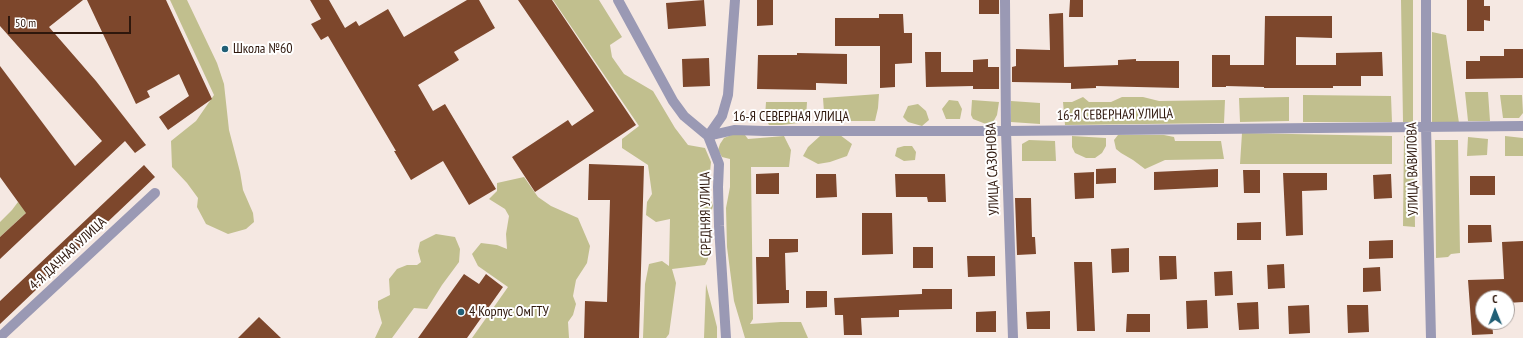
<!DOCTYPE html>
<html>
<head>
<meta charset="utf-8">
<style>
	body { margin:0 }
	#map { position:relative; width:1523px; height:338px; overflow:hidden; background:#f5e8e2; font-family:"PT Sans Narrow",sans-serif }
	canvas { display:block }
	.north { position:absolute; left:1475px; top:290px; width:40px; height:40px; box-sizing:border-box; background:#fff; border:1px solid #aba29e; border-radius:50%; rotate:359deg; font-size:11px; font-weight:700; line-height:16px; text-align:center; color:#2e170c }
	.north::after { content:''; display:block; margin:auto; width:14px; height:18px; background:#215f76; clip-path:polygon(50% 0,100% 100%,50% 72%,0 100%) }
	.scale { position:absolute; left:8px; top:16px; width:123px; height:18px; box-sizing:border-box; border:2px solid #2e170c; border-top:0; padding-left:5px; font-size:12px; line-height:14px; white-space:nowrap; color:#2e170c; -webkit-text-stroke:3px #fff; paint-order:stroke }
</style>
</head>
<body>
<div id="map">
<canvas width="1523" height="338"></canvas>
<div class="north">С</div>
<div class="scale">50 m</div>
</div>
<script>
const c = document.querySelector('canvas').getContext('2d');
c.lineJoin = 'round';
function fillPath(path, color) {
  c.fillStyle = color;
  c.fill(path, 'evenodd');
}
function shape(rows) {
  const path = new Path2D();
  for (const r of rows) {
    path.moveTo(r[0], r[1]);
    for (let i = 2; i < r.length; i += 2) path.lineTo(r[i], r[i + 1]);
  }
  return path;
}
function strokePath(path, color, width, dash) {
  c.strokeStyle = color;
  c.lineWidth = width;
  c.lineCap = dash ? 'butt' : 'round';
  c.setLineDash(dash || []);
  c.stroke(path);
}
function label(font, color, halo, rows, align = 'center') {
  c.font = font + ' "PT Sans Narrow",sans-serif';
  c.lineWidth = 4;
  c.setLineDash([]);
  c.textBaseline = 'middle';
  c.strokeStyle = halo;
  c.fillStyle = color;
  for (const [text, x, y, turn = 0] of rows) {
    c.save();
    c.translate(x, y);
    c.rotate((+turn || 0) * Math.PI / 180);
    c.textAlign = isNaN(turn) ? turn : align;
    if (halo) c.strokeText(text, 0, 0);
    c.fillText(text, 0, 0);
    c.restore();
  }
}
fillPath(shape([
	[170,0,187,0,217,63,224,84,229,130,240,172,243,190,253,213,254,222,246,229,228,234,206,224,197,207,198,198,187,183,172,167,171,141,196,121,214,95],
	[553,0,599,0,622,37,610,45,612,57,624,74,653,91,675,128,688,145,705,148,711,162,708,192,713,206,709,220,708,259,705,265,672,269,676,283,669,334,666,338,643,338,645,284,649,264,662,261,669,266,670,219,656,222,646,215,647,202,652,194,648,165,622,148,622,139,639,126],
	[1401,0,1413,0,1413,122,1403,122],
	[1432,32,1446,35,1459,123,1432,122],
	[1465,92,1488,92,1490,121,1468,121],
	[879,94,878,108,875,121,841,121,831,118,824,112,823,98],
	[1303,95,1391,96,1392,122,1303,122],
	[1500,95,1522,95,1523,113,1519,118,1503,118],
	[1083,97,1089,102,1111,102,1122,97,1143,97,1159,101,1225,100,1224,123,1065,125,1063,102,1072,102],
	[1289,97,1289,121,1240,122,1239,98],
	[949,100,958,101,962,109,960,119,946,119,942,109],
	[972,100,999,102,997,115,991,126,973,119,971,115],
	[1011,101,1040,103,1040,124,1011,122],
	[766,102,807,102,806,118,798,123,782,125,769,125,765,117],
	[918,104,926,111,929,120,922,126,908,122,903,117,908,106],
	[1242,133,1392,136,1392,164,1240,164],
	[734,134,745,135,748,139,784,136,791,150,789,167,751,167,753,319,750,324,781,322,801,322,808,338,745,338,734,301,727,247,726,208,730,187,730,159,722,157,718,150,720,144,724,138],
	[840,135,852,144,847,156,830,162,818,164,803,156,808,147,820,136],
	[1118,135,1164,135,1174,137,1175,141,1221,141,1224,159,1165,160,1145,169,1133,160,1121,153,1116,149,1114,140],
	[1072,136,1106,138,1106,146,1102,153,1095,158,1086,158,1075,153,1072,147],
	[1404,136,1414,136,1415,227,1403,226],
	[1505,136,1523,138,1523,156,1505,156],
	[1468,137,1488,139,1487,155,1467,156],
	[1029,140,1055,141,1056,161,1022,161,1022,144],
	[1435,140,1458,140,1460,253,1451,254,1448,257,1436,258],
	[904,146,912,146,916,152,915,160,904,161,895,156,897,148],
	[524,177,538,197,551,206,578,218,590,246,587,263,576,280,573,296,576,304,573,315,568,322,569,338,472,338,508,287,478,266,472,254,481,243,497,245,507,249,506,234,509,216,505,209,489,199,497,191,497,183],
	[18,202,28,211,0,237,0,222,12,210],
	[436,234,455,237,460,249,459,262,442,285,427,309,414,308,392,338,375,338,382,323,378,308,378,301,390,295,389,279,397,269,407,265,417,265,421,262,418,251,420,242],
	[706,284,717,327,717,338,704,338]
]), '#c1bf8e');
fillPath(shape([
	[0,0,83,0,49,27,96,81,146,145,135,153,125,141,0,259,0,237,26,213,0,177,0,66,75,166,102,141,0,26],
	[87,0,166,0,212,99,168,130,159,117,189,96,179,74,147,91,150,97,136,104],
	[310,0,329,0,345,28,356,21,359,26,388,9,404,37,467,0,479,0,495,28,454,52,459,60,418,85,433,111,445,104,496,189,469,205,443,161,411,180,394,151,396,151,328,36,321,40,311,24,321,19],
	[518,0,552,0,636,125,535,192,512,157,568,120,572,126,594,111],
	[704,0,706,26,668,29,666,3],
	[757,0,773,0,773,25,757,26],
	[979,0,999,0,999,14,979,14],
	[1070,0,1083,0,1083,17,1069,17],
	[1467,0,1484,0,1484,6,1490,6,1490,21,1484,20,1484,31,1467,31],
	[1063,13,1064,67,1118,65,1118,60,1136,59,1136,61,1179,61,1179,88,1096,86,1096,88,1071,89,1071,83,1012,82,1012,67,1016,66,1016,49,1050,50,1049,14],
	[879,14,903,14,904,33,912,33,912,63,895,64,895,87,880,88,880,46,835,46,835,18,879,18],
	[1265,16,1332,16,1332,38,1296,37,1296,65,1336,65,1336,53,1382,52,1383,76,1361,76,1361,86,1333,86,1333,88,1264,88,1264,87,1226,86,1226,87,1212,87,1212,55,1230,55,1230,65,1264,65],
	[1504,49,1523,49,1523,78,1466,79,1466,61,1480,61,1480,56,1504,56],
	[925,52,941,52,941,72,973,72,973,60,988,59,988,67,999,67,999,89,973,89,973,86,926,87],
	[797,53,847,54,847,84,816,83,816,90,757,89,758,55,797,55],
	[709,58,710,86,683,87,682,59],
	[589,164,644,166,639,338,584,338,585,301,607,302,610,200,588,200],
	[144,165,155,177,0,324,0,301],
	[1116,168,1116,183,1096,184,1096,169],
	[1218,169,1218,187,1154,190,1154,172],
	[1243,170,1260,170,1260,193,1244,193],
	[1094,172,1094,198,1075,199,1074,173],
	[779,173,779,194,756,194,756,174],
	[1283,173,1327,173,1327,190,1302,191,1303,235,1286,236],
	[816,174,836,174,837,197,816,198],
	[895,174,945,174,946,202,928,202,927,197,896,197],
	[1391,174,1392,198,1374,199,1373,175],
	[1470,176,1495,176,1495,195,1470,195],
	[1015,198,1031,198,1032,237,1035,237,1036,254,1017,255],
	[862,213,892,213,893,254,862,255],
	[1261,222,1261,240,1237,240,1237,223],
	[1468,225,1491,225,1492,242,1468,243],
	[769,239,798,239,798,252,785,253,786,290,789,290,789,303,757,304,756,257,769,257],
	[1393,240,1393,258,1369,259,1369,241],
	[1523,241,1523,302,1507,303,1507,298,1483,298,1483,322,1492,322,1493,334,1472,335,1468,280,1504,279,1502,242],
	[913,247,933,247,933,268,913,268],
	[1129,248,1129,272,1112,273,1111,249],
	[967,256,995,256,995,276,968,277],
	[1159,256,1176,256,1177,279,1160,280],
	[1074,262,1092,262,1095,331,1077,331],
	[1284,264,1285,288,1268,289,1267,265],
	[1380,267,1381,291,1363,292,1363,268],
	[1232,271,1233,295,1215,296,1214,272],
	[464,274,479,284,486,274,503,287,467,338,418,338],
	[922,289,952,289,952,309,899,310,899,317,861,318,862,335,844,335,843,315,835,315,834,298,922,294],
	[806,291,827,291,827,307,806,308],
	[1207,300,1208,328,1187,329,1186,301],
	[1258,302,1259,329,1239,330,1237,303],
	[1309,305,1310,333,1289,334,1288,306],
	[1347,305,1368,305,1369,332,1348,333],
	[996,311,996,332,976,332,976,312],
	[1050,311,1050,329,1027,329,1026,312],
	[1127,314,1150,314,1150,332,1126,332],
	[259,317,281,338,238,338]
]), '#7d472c');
strokePath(shape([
	[618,0,673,101,684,116,708,136,719,164,718,187,719,226,726,338],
	[1005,0,1006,131,1013,338],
	[1426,0,1426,126,1431,338],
	[708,136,734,130,764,131,1006,131,1523,126],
	[708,136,722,116,728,95,735,0],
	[0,337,155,193]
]), '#9a99b4', 10);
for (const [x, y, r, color] of [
	[225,49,4,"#215f76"],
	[461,312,4,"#215f76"]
]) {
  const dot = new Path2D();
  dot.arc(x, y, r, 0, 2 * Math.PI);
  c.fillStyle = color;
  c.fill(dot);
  strokePath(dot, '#fff', 1.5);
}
label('14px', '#2e170c', '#fff', [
	["Школа №60",233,49],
	["4 Корпус ОмГТУ",469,312]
], 'left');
label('14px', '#2e170c', '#fff', [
	["16-Я СЕВЕРНАЯ УЛИЦА",1115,115,-1],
	["16-Я СЕВЕРНАЯ УЛИЦА",791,117],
	["УЛИЦА САЗОНОВА",993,169,-92],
	["УЛИЦА ВАВИЛОВА",1413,169,-91],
	["СРЕДНЯЯ УЛИЦА",706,214,-91],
	["4-Я ДАЧНАЯ УЛИЦА",68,254,-43]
]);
</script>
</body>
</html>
